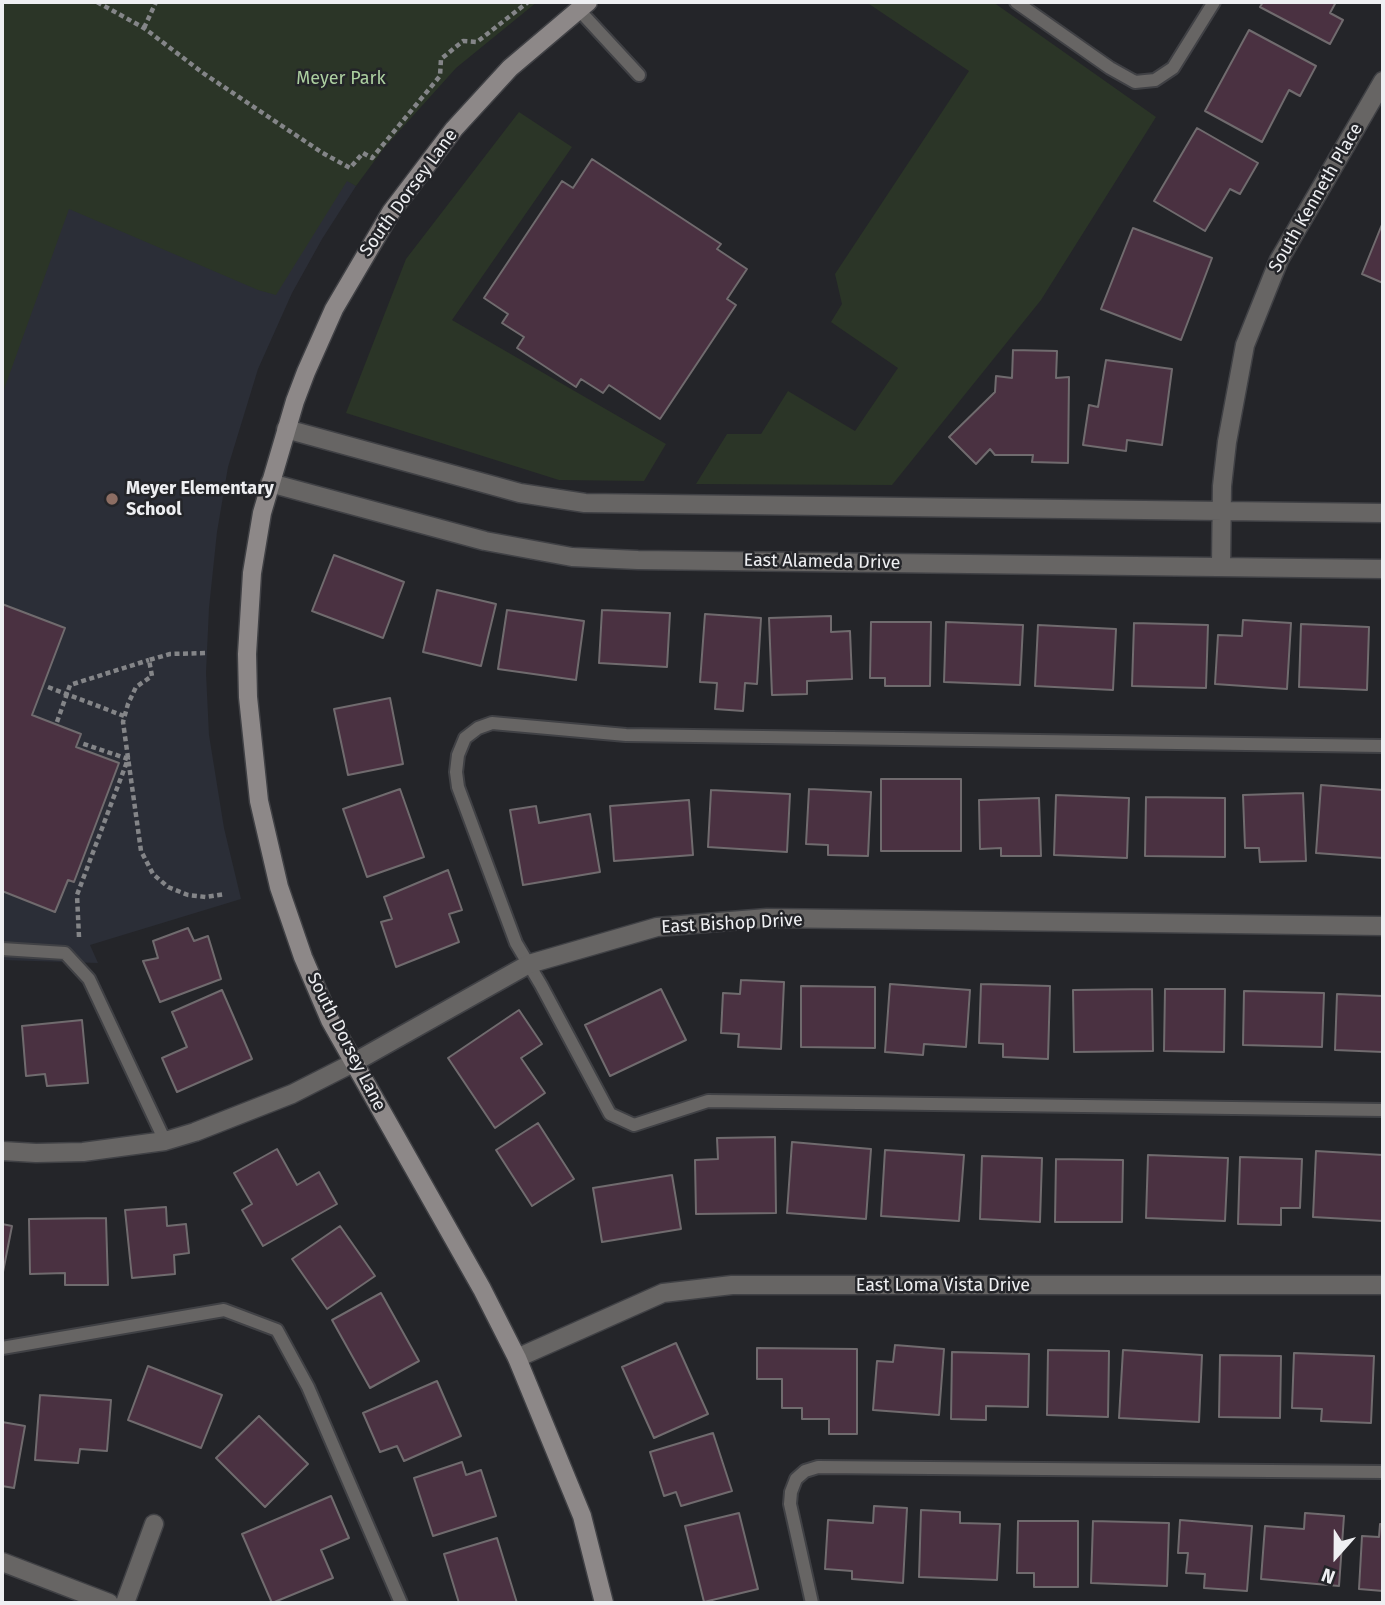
<!DOCTYPE html>
<html>
<head>
<meta charset="utf-8">
<style>
	body { margin:0 }
	#map { position:relative; width:1385px; height:1605px; overflow:hidden; background:#242529; font-family:"Fira Sans",sans-serif }
	canvas { display:block }
	.frame { position:absolute; inset:0; border:4px solid #eeeff2; pointer-events:none }
	.north { position:absolute; left:1301px; top:1521px; width:70px; height:70px; -webkit-text-stroke:5px #242529; paint-order:stroke; rotate:201deg; font-size:19px; font-weight:700; line-height:28px; text-align:center; color:#eeeff2 }
	.north::after { content:''; display:block; margin:auto; width:24px; height:32px; background:#eeeff2; clip-path:polygon(50% 0,100% 100%,50% 72%,0 100%) }
</style>
</head>
<body>
<div id="map">
<canvas width="1385" height="1605"></canvas>
<div class="frame"></div>
<div class="north">N</div>
</div>
<script>
const c = document.querySelector('canvas').getContext('2d');
c.lineJoin = 'round';
function fillPath(path, color) {
  c.fillStyle = color;
  c.fill(path, 'evenodd');
}
function shape(rows) {
  const path = new Path2D();
  for (const r of rows) {
    path.moveTo(r[0], r[1]);
    for (let i = 2; i < r.length; i += 2) path.lineTo(r[i], r[i + 1]);
  }
  return path;
}
function strokePath(path, color, width, dash) {
  c.strokeStyle = color;
  c.lineWidth = width;
  c.lineCap = dash ? 'butt' : 'round';
  c.setLineDash(dash || []);
  c.stroke(path);
}
function label(font, color, halo, rows, align = 'center') {
  c.font = font + ' "Fira Sans",sans-serif';
  c.lineWidth = 5;
  c.setLineDash([]);
  c.textBaseline = 'middle';
  c.strokeStyle = halo;
  c.fillStyle = color;
  for (const [text, x, y, turn = 0] of rows) {
    c.save();
    c.translate(x, y);
    c.rotate((+turn || 0) * Math.PI / 180);
    c.textAlign = isNaN(turn) ? turn : align;
    if (halo) c.strokeText(text, 0, 0);
    c.fillText(text, 0, 0);
    c.restore();
  }
}
fillPath(shape([
	[2,2,136,26,356,186,322,239,292,293,258,369,228,467,217,532,209,608,206,673,209,735,224,828,241,899,90,945,98,963,2,960]
]), '#2b2e37');
fillPath(shape([
	[2,2,537,2,456,68,384,148,356,186,347,181,276,295,258,290,69,209,2,395],
	[866,2,993,2,1156,117,1041,300,892,485,696,484,727,434,761,434,788,391,855,431,898,368,831,322,842,304,835,274,969,71],
	[519,112,572,147,452,320,666,444,644,481,559,480,346,413,406,259]
]), '#2b3527');
const building = shape([
	[1263,2,1336,2,1330,13,1343,20,1330,44,1260,7,1263,2],
	[1249,30,1316,66,1300,96,1289,90,1262,142,1205,111,1249,30],
	[1197,128,1258,163,1240,194,1230,189,1205,231,1154,201,1197,128],
	[592,159,721,244,717,249,747,269,727,299,736,305,660,419,609,385,603,393,581,379,576,387,517,348,524,337,502,323,508,314,484,298,562,181,573,188,592,159],
	[1383,222,1383,283,1362,274,1383,222],
	[1133,228,1212,258,1181,340,1101,309,1133,228],
	[1013,350,1057,351,1056,378,1069,377,1068,463,1032,462,1033,455,995,455,990,449,976,464,949,437,995,392,996,376,1012,378,1013,350],
	[1106,360,1172,369,1162,445,1127,440,1126,451,1083,445,1089,405,1098,407,1106,360],
	[334,555,404,582,383,638,312,611,334,555],
	[437,590,496,604,481,666,423,652,437,590],
	[2,604,65,628,32,715,81,734,76,747,119,763,74,882,68,880,55,912,2,891,2,604],
	[507,610,584,621,576,680,498,669,507,610],
	[602,610,670,613,667,667,599,663,602,610],
	[705,614,761,618,757,684,745,683,743,711,715,709,717,683,700,682,705,614],
	[831,616,831,632,850,631,852,679,807,681,807,694,772,695,769,618,831,616],
	[1243,620,1291,623,1287,689,1215,684,1218,635,1242,636,1243,620],
	[871,622,931,622,930,686,885,686,885,678,870,678,871,622],
	[946,622,1023,625,1020,685,944,682,946,622],
	[1134,623,1208,625,1206,688,1132,686,1134,623],
	[1301,624,1369,627,1367,690,1299,687,1301,624],
	[1038,625,1116,629,1113,690,1035,686,1038,625],
	[390,698,403,764,348,775,334,709,390,698],
	[881,779,961,779,961,851,881,851,881,779],
	[1321,785,1383,790,1383,858,1316,853,1321,785],
	[400,789,424,857,367,877,343,809,400,789],
	[809,789,871,792,868,856,828,855,828,845,806,844,809,789],
	[711,790,790,794,787,852,708,847,711,790],
	[1303,793,1306,861,1260,862,1259,848,1245,848,1243,795,1303,793],
	[1056,795,1129,798,1127,858,1054,855,1056,795],
	[1146,797,1225,798,1225,857,1145,856,1146,797],
	[1039,798,1041,856,1001,856,1001,848,980,849,979,800,1039,798],
	[689,800,693,855,614,861,610,806,689,800],
	[536,806,539,823,590,814,600,872,523,885,510,810,536,806],
	[448,870,462,910,449,914,459,942,396,967,381,922,392,919,384,897,448,870],
	[188,928,194,941,208,936,221,979,160,1002,143,961,158,958,153,941,188,928],
	[741,980,784,982,781,1049,738,1047,739,1034,721,1033,723,993,740,994,741,980],
	[890,984,970,990,966,1047,924,1044,923,1055,885,1052,890,984],
	[981,984,1050,986,1048,1059,1003,1057,1003,1044,979,1043,981,984],
	[801,986,875,987,875,1048,801,1047,801,986],
	[661,989,686,1040,610,1076,585,1025,661,989],
	[1152,989,1153,1051,1074,1052,1073,990,1152,989],
	[1165,989,1225,989,1224,1052,1164,1051,1165,989],
	[222,990,252,1059,177,1092,162,1058,187,1047,172,1012,222,990],
	[1244,991,1324,993,1322,1047,1243,1045,1244,991],
	[1337,994,1383,996,1383,1052,1335,1050,1337,994],
	[519,1010,542,1044,521,1058,545,1093,495,1128,448,1058,519,1010],
	[82,1020,88,1083,47,1086,45,1074,26,1076,22,1026,82,1020],
	[538,1123,574,1179,532,1206,496,1150,538,1123],
	[775,1137,776,1213,696,1214,695,1160,718,1159,717,1138,775,1137],
	[792,1142,871,1149,866,1219,787,1213,792,1142],
	[277,1149,297,1185,319,1172,337,1204,263,1246,242,1210,252,1204,234,1173,277,1149],
	[885,1150,964,1155,959,1221,881,1216,885,1150],
	[1316,1151,1383,1155,1383,1221,1313,1217,1316,1151],
	[1148,1155,1228,1158,1225,1221,1146,1218,1148,1155],
	[982,1156,1042,1158,1040,1222,980,1219,982,1156],
	[1240,1157,1302,1159,1300,1208,1281,1208,1281,1225,1238,1224,1240,1157],
	[1056,1159,1123,1160,1122,1222,1055,1222,1056,1159],
	[672,1175,681,1229,602,1242,593,1188,672,1175],
	[166,1207,167,1226,186,1224,189,1253,174,1255,175,1274,132,1278,125,1210,166,1207],
	[106,1218,108,1285,65,1285,65,1273,30,1274,29,1219,106,1218],
	[2,1224,12,1226,2,1277,2,1224],
	[340,1226,375,1276,327,1309,292,1259,340,1226],
	[381,1293,419,1361,370,1388,332,1320,381,1293],
	[676,1343,708,1414,654,1438,622,1367,676,1343],
	[895,1345,944,1349,939,1415,873,1410,877,1361,893,1362,895,1345],
	[757,1348,857,1349,857,1434,829,1434,829,1419,802,1419,802,1408,782,1408,782,1379,757,1379,757,1348],
	[1048,1350,1109,1351,1108,1417,1047,1415,1048,1350],
	[1123,1350,1202,1355,1199,1422,1119,1418,1123,1350],
	[952,1352,1029,1354,1028,1407,986,1406,986,1420,951,1419,952,1352],
	[1294,1353,1374,1356,1371,1423,1321,1421,1322,1409,1292,1408,1294,1353],
	[1220,1355,1281,1356,1280,1418,1219,1417,1220,1355],
	[148,1366,222,1395,201,1448,128,1420,148,1366],
	[437,1381,461,1436,404,1461,397,1446,380,1452,363,1413,437,1381],
	[40,1395,111,1400,107,1451,80,1449,78,1463,35,1460,40,1395],
	[259,1416,308,1464,265,1507,216,1458,259,1416],
	[2,1422,25,1426,14,1488,2,1486,2,1422],
	[713,1433,732,1491,681,1506,676,1492,664,1496,650,1452,713,1433],
	[462,1462,466,1475,481,1470,496,1516,433,1536,414,1478,462,1462],
	[331,1496,349,1538,321,1550,333,1578,272,1603,242,1534,331,1496],
	[874,1506,907,1508,903,1583,852,1579,852,1571,825,1569,828,1520,873,1523,874,1506],
	[921,1510,960,1512,960,1523,1000,1524,997,1580,919,1577,921,1510],
	[739,1513,758,1589,704,1602,685,1526,739,1513],
	[1305,1513,1344,1516,1339,1586,1261,1579,1265,1526,1304,1529,1305,1513],
	[1180,1520,1252,1526,1247,1591,1204,1588,1205,1574,1186,1573,1188,1553,1178,1553,1180,1520],
	[1018,1521,1078,1521,1078,1587,1034,1587,1034,1573,1017,1573,1018,1521],
	[1093,1521,1169,1523,1167,1586,1091,1583,1093,1521],
	[1380,1524,1383,1524,1383,1591,1359,1589,1362,1536,1379,1537,1380,1524],
	[497,1538,517,1603,459,1603,444,1554,497,1538]
]);
fillPath(building, '#4a3141');
strokePath(building, '#706b6e', 2);
const lane = shape([
	[1016,2,1110,68,1135,82,1155,80,1173,68,1214,2],
	[579,10,639,75],
	[1383,746,626,735,492,723,478,728,465,738,458,755,456,772,458,787,516,943,541,985,610,1114,634,1125,708,1101,1383,1110],
	[2,949,65,953,89,979,165,1141],
	[2,1348,224,1310,277,1330,308,1387,401,1603],
	[812,1603,790,1504,791,1492,796,1479,805,1471,818,1467,1383,1472]
]);
const street = shape([
	[286,429,520,493,585,503,1383,513],
	[270,483,485,541,572,557,638,560,1383,569],
	[1221,566,1222,486,1227,442,1245,345,1279,260,1383,81],
	[2,1151,36,1153,83,1152,165,1141,195,1132,292,1094,353,1063,529,964,657,927,767,918,1383,926],
	[517,1358,663,1293,732,1285,1383,1285],
	[2,1562,109,1603],
	[125,1603,154,1524]
]);
const secondary = shape([
	[588,2,510,68,454,129,391,212,334,309,306,372,295,401,262,513,252,573,247,654,248,697,259,801,279,887,303,957,330,1020,482,1289,517,1358,582,1516,604,1603]
]);
strokePath(lane, '#404145', 16);
strokePath(street, '#404145', 21);
strokePath(secondary, '#404145', 21);
strokePath(shape([
	[97,2,144,28,203,73,321,152,350,168,363,153,372,158,440,76,441,59,463,41,477,42,528,2],
	[144,28,156,2],
	[205,653,170,654,149,660,152,676,136,687,128,704,123,722,141,851,153,874,168,887,188,895,206,897,225,894],
	[48,687,124,716],
	[57,722,70,685,149,660],
	[79,937,77,895,128,759,81,743]
]), '#848588', 4.5, [5, 3.5]);
strokePath(lane, '#676564', 12);
strokePath(street, '#676564', 18);
strokePath(secondary, '#8d8888', 18);
for (const [x, y, r, color] of [
	[112,499,7,"#8d6e63"]
]) {
  const dot = new Path2D();
  dot.arc(x, y, r, 0, 2 * Math.PI);
  c.fillStyle = color;
  c.fill(dot);
  strokePath(dot, '#242529', 2.5);
}
label('18px', '#accfa0', '#242529', [
	["Meyer Park",341,79]
]);
label('18px', '#eeeff2', '#242529', [
	["South Dorsey Lane",409,193,-54],
	["South Kenneth Place",1316,198,-60],
	["East Alameda Drive",822,562,1],
	["East Bishop Drive",732,924,-3],
	["South Dorsey Lane",346,1042,63],
	["East Loma Vista Drive",943,1286]
]);
label('bold 18px', '#eeeff2', '#242529', [
	["Meyer Elementary",126,489],
	["School",126,510]
], 'left');
</script>
</body>
</html>
